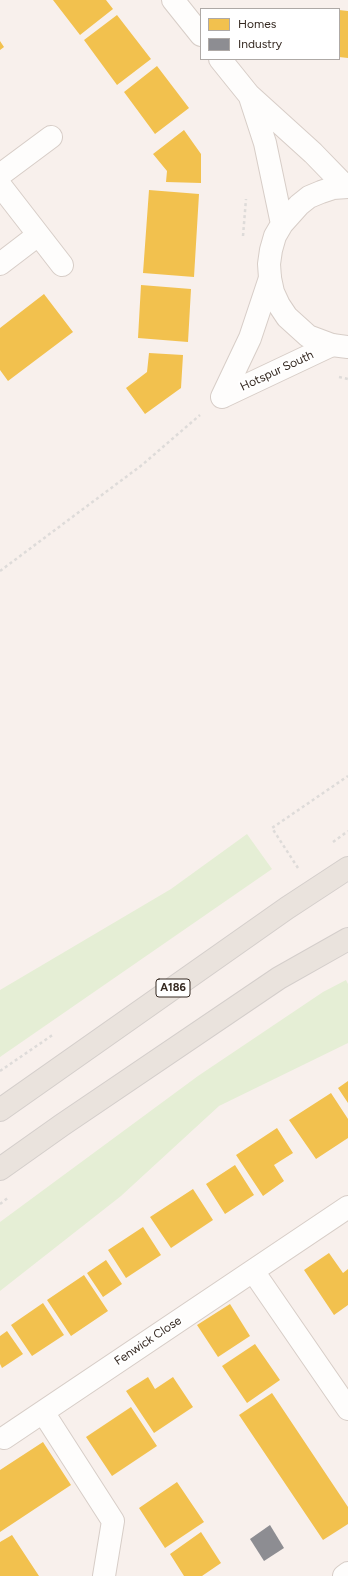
<!DOCTYPE html>
<html>
<head>
<meta charset="utf-8">
<style>
	body { margin:0 }
	#map { position:relative; width:348px; height:1576px; overflow:hidden; background:#f8f0ec; font-family:Figtree,sans-serif }
	canvas { display:block }
	.legend { position:absolute; left:200px; top:8px; width:140px; height:52px; box-sizing:border-box; background:#fff; border:1px solid #aea9a6; margin:0; padding:5px 7px; list-style:none; font-size:12px; color:#342820 }
	.legend li { display:flex; align-items:center; gap:8px; height:20px }
	.legend b { width:20px; border:1px solid #aea9a6 }
</style>
</head>
<body>
<div id="map">
<canvas width="348" height="1576"></canvas>
<ul class="legend">
<li><b style="height:11px;background:#f2c14e"></b>Homes</li>
<li><b style="height:11px;background:#8d8d92"></b>Industry</li>
</ul>
</div>
<script>
const c = document.querySelector('canvas').getContext('2d');
c.lineJoin = 'round';
function fillPath(path, color) {
  c.fillStyle = color;
  c.fill(path, 'evenodd');
}
function shape(rows) {
  const path = new Path2D();
  for (const r of rows) {
    path.moveTo(r[0], r[1]);
    for (let i = 2; i < r.length; i += 2) path.lineTo(r[i], r[i + 1]);
  }
  return path;
}
function strokePath(path, color, width, dash) {
  c.strokeStyle = color;
  c.lineWidth = width;
  c.lineCap = dash ? 'butt' : 'round';
  c.setLineDash(dash || []);
  c.stroke(path);
}
function label(font, color, halo, rows, align = 'center') {
  c.font = font + ' Figtree,sans-serif';
  c.lineWidth = 4;
  c.setLineDash([]);
  c.textBaseline = 'middle';
  c.strokeStyle = halo;
  c.fillStyle = color;
  for (const [text, x, y, turn = 0] of rows) {
    c.save();
    c.translate(x, y);
    c.rotate((+turn || 0) * Math.PI / 180);
    c.textAlign = isNaN(turn) ? turn : align;
    if (halo) c.strokeText(text, 0, 0);
    c.fillText(text, 0, 0);
    c.restore();
  }
}
fillPath(shape([
	[247,834,272,869,0,1057,0,990,171,889],
	[346,980,348,984,348,1043,219,1106,121,1196,0,1291,0,1222,198,1076,323,992]
]), '#e5eed5');
fillPath(shape([
	[53,0,106,0,113,9,80,35],
	[339,10,348,11,348,58,339,57],
	[117,15,151,59,117,85,84,40],
	[0,41,4,47,0,50],
	[157,66,189,108,155,134,124,92],
	[184,130,201,154,201,183,166,182,167,171,153,154],
	[149,190,199,194,194,277,143,273],
	[141,285,191,289,188,342,138,338],
	[44,294,73,332,8,381,0,370,0,328],
	[149,353,183,355,181,388,145,414,126,388,147,372],
	[348,1081,348,1103,338,1088],
	[331,1093,348,1119,348,1138,316,1159,289,1120],
	[277,1128,293,1153,274,1165,284,1181,263,1196,236,1155],
	[235,1165,254,1195,225,1214,206,1184],
	[193,1189,213,1220,171,1248,150,1217],
	[143,1227,161,1255,126,1278,108,1250],
	[329,1253,343,1273,348,1269,348,1305,334,1315,304,1270],
	[106,1260,122,1284,103,1297,87,1273],
	[84,1275,108,1311,71,1336,47,1300],
	[43,1303,64,1335,32,1356,11,1325],
	[230,1304,250,1336,218,1357,197,1325],
	[7,1331,23,1354,2,1368,0,1364,0,1336],
	[255,1344,280,1380,247,1403,222,1366],
	[148,1377,155,1389,173,1377,193,1407,154,1433,126,1391],
	[272,1393,348,1507,348,1524,323,1540,239,1415],
	[131,1407,157,1446,112,1476,86,1437],
	[43,1442,71,1485,0,1532,0,1470],
	[177,1482,204,1522,165,1548,139,1508],
	[201,1532,221,1563,202,1576,184,1576,170,1554],
	[12,1535,39,1576,0,1576,0,1542]
]), '#f2c14e');
fillPath(shape([
	[270,1525,284,1548,264,1561,250,1539]
]), '#8d8d92');
const minor = shape([
	[0,175,51,137],
	[0,185,62,265],
	[0,264,38,235],
	[222,397,250,338,270,278],
	[222,397,332,345],
	[253,1271,348,1409],
	[43,1412,113,1521,104,1576],
	[4,1438,348,1207],
	[344,1576,348,1573]
]);
const tertiary = shape([
	[173,0,201,35],
	[220,59,249,95,313,153,346,187],
	[250,97,265,143,282,224],
	[348,187,333,188,321,192,309,197,299,205,282,224,275,236,271,250,269,264,270,278,273,292,279,305,287,317,308,336,332,345,348,347]
]);
const primary = shape([
	[0,1110,287,908,348,868],
	[0,1169,62,1125,279,978,348,939]
]);
strokePath(minor, '#d7cdc7', 24);
strokePath(tertiary, '#d7cdc7', 24);
strokePath(primary, '#d4cecb', 24);
strokePath(shape([
	[243,236,246,199],
	[339,377,348,379],
	[0,571,142,465,200,415],
	[333,842,348,831],
	[298,868,272,828,348,776],
	[0,1071,54,1034],
	[0,1204,9,1197]
]), '#dedbd9', 2.5, [3, 3]);
strokePath(minor, '#fefdfc', 22);
strokePath(tertiary, '#fefdfc', 22);
strokePath(primary, '#eae3dd', 22);
for (const [x, y, w] of [
	[173,988,34]
]) {
  const box = new Path2D();
  box.roundRect(x - w / 2, y - 9, w, 18, 3);
  c.fillStyle = '#fff';
  c.fill(box);
  strokePath(box, '#342820', 1);
}
label('bold 11px', '#342820', null, [
	["A186",173,988]
]);
label('12px', '#342820', '#fff', [
	["Hotspur South",277,371,-25],
	["Fenwick Close",148,1341,-34]
]);
</script>
</body>
</html>
